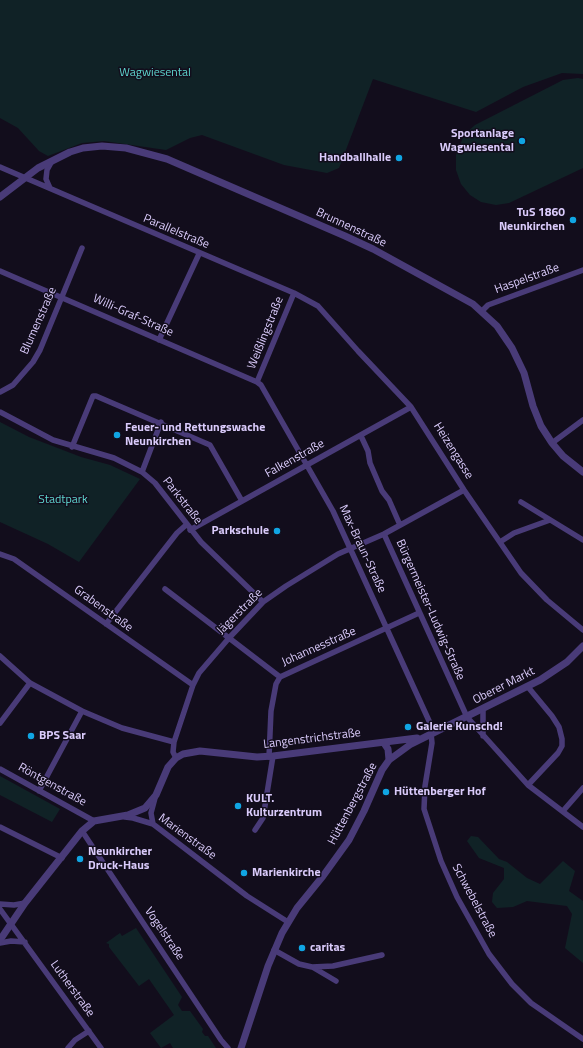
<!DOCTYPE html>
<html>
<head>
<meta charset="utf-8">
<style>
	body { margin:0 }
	canvas { display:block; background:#120d1c }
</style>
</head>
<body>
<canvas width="583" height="1048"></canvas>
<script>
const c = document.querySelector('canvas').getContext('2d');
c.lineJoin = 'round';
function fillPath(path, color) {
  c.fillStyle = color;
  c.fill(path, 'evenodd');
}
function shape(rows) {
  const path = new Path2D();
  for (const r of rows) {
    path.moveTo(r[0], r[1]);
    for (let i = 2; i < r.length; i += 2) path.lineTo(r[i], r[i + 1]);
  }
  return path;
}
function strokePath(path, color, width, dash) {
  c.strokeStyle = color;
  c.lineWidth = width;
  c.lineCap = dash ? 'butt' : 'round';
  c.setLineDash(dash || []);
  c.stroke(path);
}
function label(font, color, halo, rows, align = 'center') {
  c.font = font + ' "Titillium Web",sans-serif';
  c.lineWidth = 3;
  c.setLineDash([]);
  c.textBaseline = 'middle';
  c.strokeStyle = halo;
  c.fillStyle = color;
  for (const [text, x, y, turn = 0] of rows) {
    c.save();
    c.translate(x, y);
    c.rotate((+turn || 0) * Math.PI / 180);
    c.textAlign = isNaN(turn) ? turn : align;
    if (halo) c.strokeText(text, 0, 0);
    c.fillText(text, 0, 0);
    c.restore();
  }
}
fillPath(shape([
	[0,0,583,0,583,74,562,73,523,87,476,112,373,79,339,168,327,173,284,165,202,135,190,138,166,150,104,141,82,143,48,156,39,151,18,128,0,118],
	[578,78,583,79,583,168,509,203,496,205,481,202,470,195,461,184,456,170,456,155,464,135,475,125,563,80],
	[0,422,29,437,81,457,110,465,140,479,79,562,48,544,0,522],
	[0,776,60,809,52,822,0,795],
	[471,836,478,837,499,859,507,862,527,878,540,884,563,861,575,871,569,891,583,901,583,963,565,948,572,914,567,906,527,901,513,907,497,908,492,902,493,893,504,879,504,868,479,858,467,841],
	[136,928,182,997,178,1005,182,1011,190,1011,203,1029,202,1032,205,1036,208,1036,216,1048,173,1048,170,1043,161,1048,150,1033,174,1015,149,979,139,986,109,947,109,944,106,943,120,933,122,936]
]), '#102226');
strokePath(shape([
	[0,167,294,293,318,306,358,351,411,407,464,490,521,573,547,600,583,630],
	[50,188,46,179,47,170,52,161],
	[0,271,257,382,261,385,333,511,430,723,432,743,425,786,424,809,441,861,457,897,489,954,512,984,531,1003,583,1039],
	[482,311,488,305,583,270],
	[159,340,199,254],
	[257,382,294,293],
	[0,392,13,385,33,362,40,350,82,248],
	[0,412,53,440,114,458,142,472,155,483,201,542,263,602],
	[361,436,368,451,370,463,382,491,389,500,400,525],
	[552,443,583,420],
	[72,447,93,396,96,396,210,445,242,501],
	[142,472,161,422],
	[521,502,583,540],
	[190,530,411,407],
	[384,534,467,717,528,785,583,827],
	[500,542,514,533,550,520],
	[0,554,14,559,193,685],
	[165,589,280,677],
	[106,624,177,533,186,525],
	[0,656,30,683,82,711,122,728,174,742],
	[483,710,483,736],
	[0,723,30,683],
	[269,757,271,711,276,684,280,677,419,613],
	[176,758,173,752,174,742,193,685,199,673,229,638,263,602,286,586,338,554,384,534,464,490],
	[0,769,94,821],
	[528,785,558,753,562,746,562,739,559,727,552,716,528,687],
	[39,791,82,711],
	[563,811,583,788],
	[125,817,133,818,153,824,247,896,288,922],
	[153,824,151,813,155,798],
	[0,827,62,858],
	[255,830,263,818,273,756],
	[82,831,221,1040,228,1048],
	[0,904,14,905,25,903],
	[0,909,101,1048],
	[0,943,11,941,25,942],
	[274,950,299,964,312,967,333,966,382,955],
	[314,968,336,981],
	[68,1048,75,1040,89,1031]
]), '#493b78', 5.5);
strokePath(shape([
	[0,197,38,168,70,152,83,148,102,146,126,148,167,159,345,236,373,249,473,304,497,326,512,348,524,373,533,406,541,426,552,443,563,456,583,472],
	[384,743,388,749,389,760],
	[0,940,25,903,82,831,94,821,128,815,145,808,156,795,168,767,176,758,183,754,200,751,257,757,273,756,417,738],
	[241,1048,268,966,282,933,297,908,323,876,349,840,364,811,382,770,389,760,411,744,540,680,567,662,583,646]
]), '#493b78', 7);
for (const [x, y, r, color] of [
	[522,141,4,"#10a5e3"],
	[399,158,4,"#10a5e3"],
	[573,220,4,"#10a5e3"],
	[117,435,4,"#10a5e3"],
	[277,531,4,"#10a5e3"],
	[408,727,4,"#10a5e3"],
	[31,736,4,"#10a5e3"],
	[386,792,4,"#10a5e3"],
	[238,806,4,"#10a5e3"],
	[80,859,4,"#10a5e3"],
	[244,873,4,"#10a5e3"],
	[302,948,4,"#10a5e3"]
]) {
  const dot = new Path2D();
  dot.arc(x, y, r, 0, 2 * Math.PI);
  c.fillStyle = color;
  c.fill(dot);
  strokePath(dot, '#120d1c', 1.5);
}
label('12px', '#5ed5ce', '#120d1c', [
	["Wagwiesental",155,73],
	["Stadtpark",63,500]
]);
label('bold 12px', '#dacbfb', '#120d1c', [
	["Sportanlage",514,134,"right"],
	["Wagwiesental",514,148,"right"],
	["Handballhalle",391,158,"right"],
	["TuS 1860",565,213,"right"],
	["Neunkirchen",565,227,"right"],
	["Feuer- und Rettungswache",125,428],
	["Neunkirchen",125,442],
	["Parkschule",269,531,"right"],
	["Galerie Kunschd!",416,727],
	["BPS Saar",39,736],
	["Hüttenberger Hof",394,792],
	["KULT.",246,799],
	["Kulturzentrum",246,813],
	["Neunkircher",88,852],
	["Druck-Haus",88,866],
	["Marienkirche",252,873],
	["caritas",310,948]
], 'left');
label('12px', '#dacbfb', '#120d1c', [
	["Brunnenstraße",351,228,25],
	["Parallelstraße",176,232,23],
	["Haspelstraße",527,279,-20],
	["Willi-Graf-Straße",133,316,24],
	["Blumenstraße",39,321,-66],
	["Weißlingstraße",266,333,-68],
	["Heizengasse",453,451,58],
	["Falkenstraße",295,459,-29],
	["Parkstraße",182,501,52],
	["Max-Braun-Straße",362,549,65],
	["Grabenstraße",103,609,36],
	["Bürgermeister-Ludwig-Straße",430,610,66],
	["Jägerstraße",240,612,-45],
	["Johannesstraße",319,647,-24],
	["Oberer Markt",504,686,-27],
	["Langenstrichstraße",312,739,-7],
	["Röntgenstraße",52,785,29],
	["Hüttenbergstraße",353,804,-62],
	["Marienstraße",187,837,36],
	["Schwebelstraße",474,901,62],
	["Vogelstraße",164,934,56],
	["Lutherstraße",72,989,54]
]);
</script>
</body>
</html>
